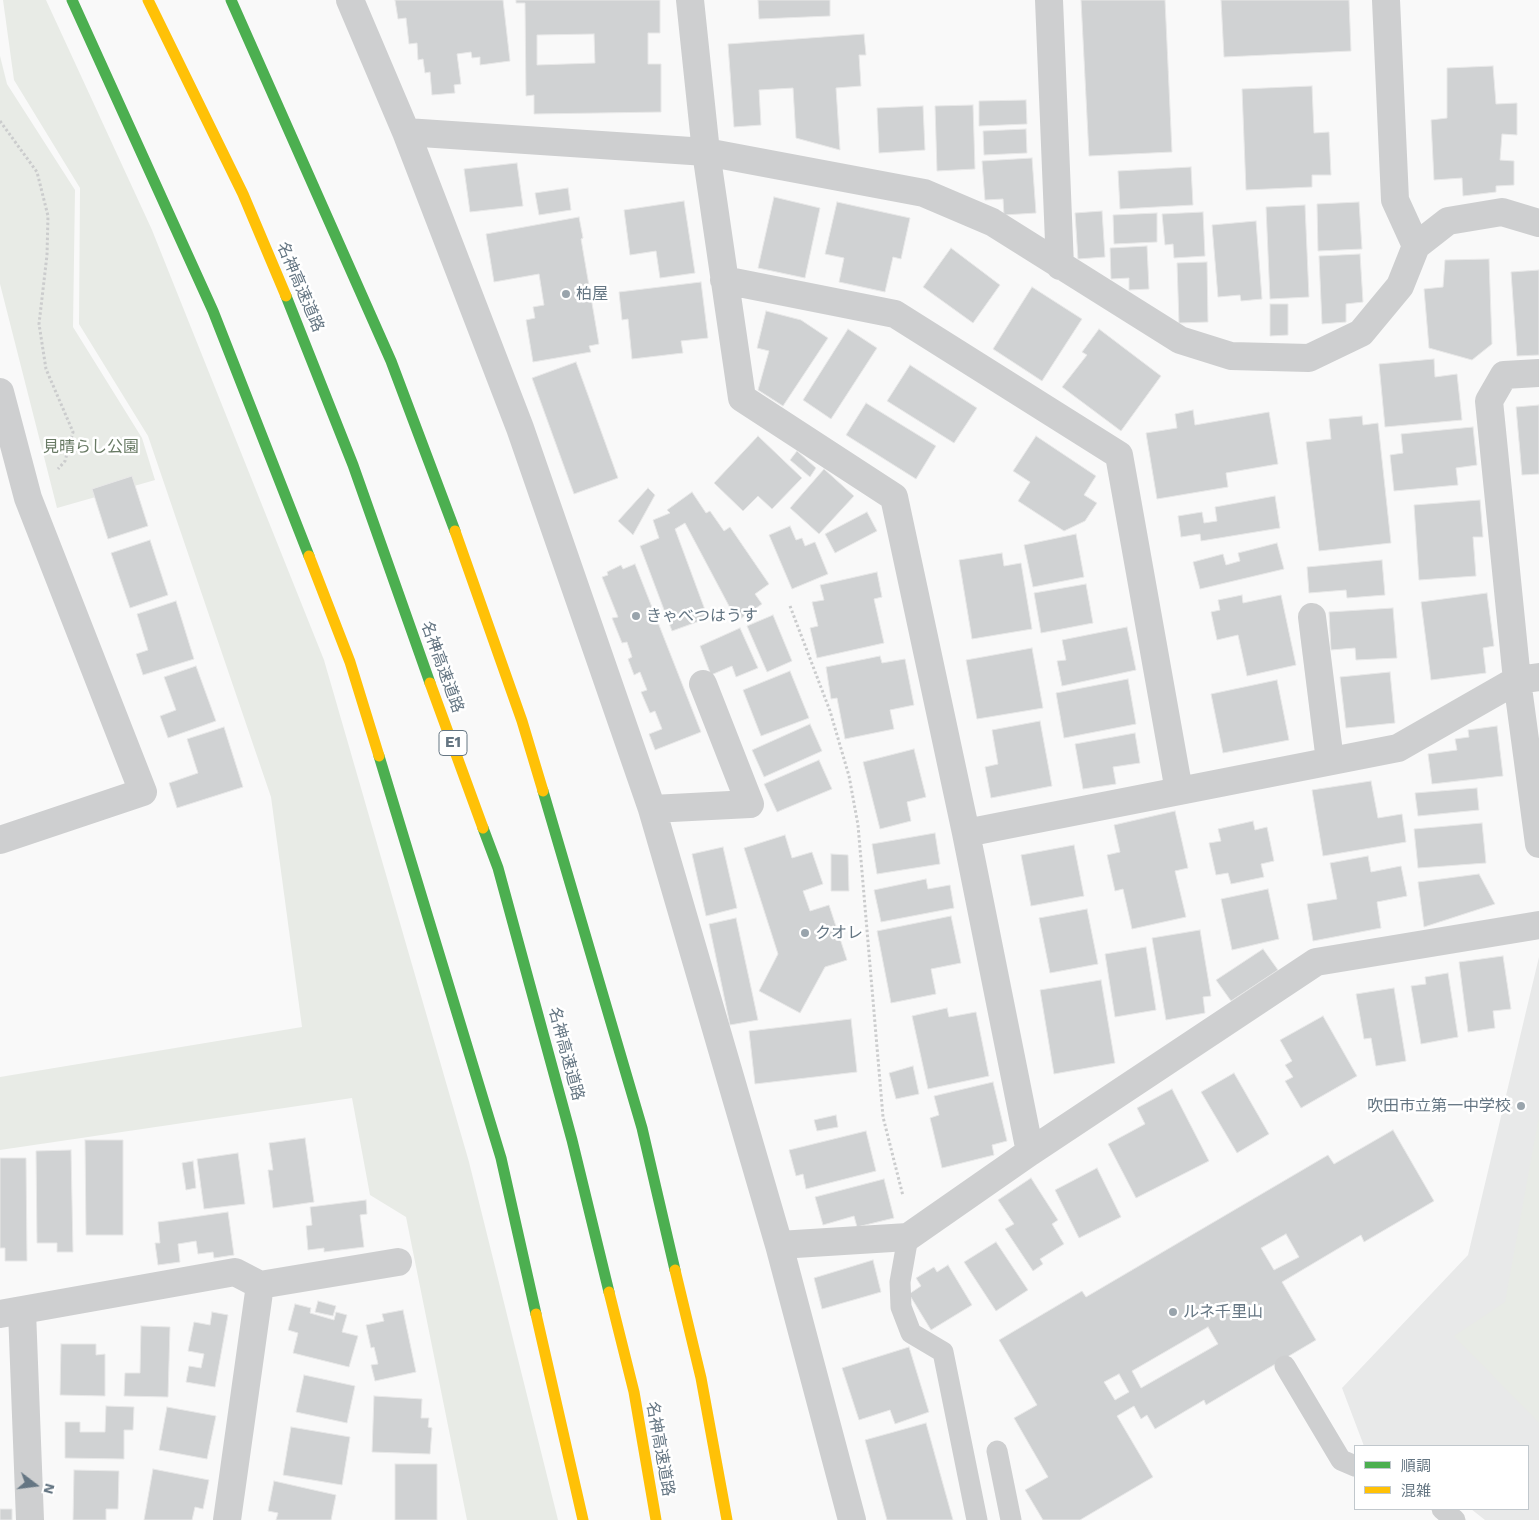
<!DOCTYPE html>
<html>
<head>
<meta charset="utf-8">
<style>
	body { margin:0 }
	#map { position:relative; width:1539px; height:1520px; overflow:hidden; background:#f9f9f9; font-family:"Work Sans","Noto Sans JP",sans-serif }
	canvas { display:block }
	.legend { position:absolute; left:1354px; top:1445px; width:175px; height:65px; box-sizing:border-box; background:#fff; border:1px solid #c1c8cd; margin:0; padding:6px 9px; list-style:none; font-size:15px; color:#657683 }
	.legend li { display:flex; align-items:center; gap:10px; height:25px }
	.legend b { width:25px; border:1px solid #c1c8cd }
	.north { position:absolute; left:10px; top:1460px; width:50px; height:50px; -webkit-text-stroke:4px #fff; paint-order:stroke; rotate:105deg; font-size:14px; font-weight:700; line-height:20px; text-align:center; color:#657683 }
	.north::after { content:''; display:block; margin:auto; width:18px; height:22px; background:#657683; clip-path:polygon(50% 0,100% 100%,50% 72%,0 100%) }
</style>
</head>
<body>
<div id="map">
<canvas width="1539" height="1520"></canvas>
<ul class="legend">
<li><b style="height:6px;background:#4caf50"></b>順調</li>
<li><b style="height:6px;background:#ffc107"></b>混雑</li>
</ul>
<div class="north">N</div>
</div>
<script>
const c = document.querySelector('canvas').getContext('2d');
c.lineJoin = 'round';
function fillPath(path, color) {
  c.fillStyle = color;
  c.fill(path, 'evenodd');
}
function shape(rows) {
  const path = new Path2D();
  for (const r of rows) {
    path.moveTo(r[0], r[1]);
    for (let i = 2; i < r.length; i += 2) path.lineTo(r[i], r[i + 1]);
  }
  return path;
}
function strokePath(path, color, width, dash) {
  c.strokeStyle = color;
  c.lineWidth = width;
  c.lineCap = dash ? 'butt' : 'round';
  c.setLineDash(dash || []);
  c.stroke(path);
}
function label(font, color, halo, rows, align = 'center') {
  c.font = font + ' "Work Sans","Noto Sans JP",sans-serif';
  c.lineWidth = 5;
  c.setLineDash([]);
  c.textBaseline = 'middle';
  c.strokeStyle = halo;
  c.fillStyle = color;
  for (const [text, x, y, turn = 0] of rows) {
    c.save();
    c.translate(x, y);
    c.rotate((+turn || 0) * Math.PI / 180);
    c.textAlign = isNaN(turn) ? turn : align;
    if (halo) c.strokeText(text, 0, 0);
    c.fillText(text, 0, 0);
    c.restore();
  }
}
fillPath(shape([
	[1539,957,1539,1520,1485,1520,1471,1509,1528,1509,1528,1446,1364,1446,1342,1388,1468,1255]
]), '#e8e9e9');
fillPath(shape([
	[3,0,46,0,152,230,324,660,469,1162,558,1520,467,1520,406,1217,370,1195,352,1098,0,1150,0,1077,302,1027,271,797,148,436,79,324,80,188,14,80],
	[0,56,7,84,75,190,73,327,142,438,155,480,57,508,0,284],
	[1539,1116,1539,1423,1454,1336,1505,1302]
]), '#e8ebe6');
const building = shape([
	[395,0,503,0,510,61,480,65,480,57,472,58,471,52,457,54,461,84,454,85,455,93,432,95,430,72,425,73,423,59,418,60,417,43,409,44,406,18,398,19,395,0],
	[516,0,660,0,660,33,648,33,648,64,661,64,661,112,534,114,534,95,526,96,525,3,516,3,516,0],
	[594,34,595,63,537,65,537,35,594,34],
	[758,0,830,0,830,16,759,19,758,0],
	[1081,0,1165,0,1172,152,1089,156,1081,0],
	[1221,0,1349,0,1351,51,1224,57,1221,0],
	[864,34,866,55,859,55,861,86,836,88,840,150,796,138,793,88,759,90,761,125,734,127,728,44,864,34],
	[1493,66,1496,104,1517,103,1517,135,1502,134,1500,160,1514,161,1514,185,1496,186,1496,192,1463,196,1462,178,1434,180,1431,120,1447,118,1447,68,1493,66],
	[1312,86,1314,133,1329,132,1331,175,1312,175,1312,187,1246,190,1242,89,1312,86],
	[1026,100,1027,124,979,126,979,101,1026,100],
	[973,105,975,169,937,171,935,106,973,105],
	[923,106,925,150,879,153,877,108,923,106],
	[1026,129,1027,153,984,155,983,131,1026,129],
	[1032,158,1036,213,1004,215,1003,199,985,200,982,161,1032,158],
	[517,163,523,206,470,212,464,169,517,163],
	[1191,167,1193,205,1120,209,1118,171,1191,167],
	[568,188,571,210,539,215,535,193,568,188],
	[774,197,820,208,805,278,758,268,774,197],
	[684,201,695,273,660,278,656,251,630,255,624,210,684,201],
	[837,202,910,218,901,259,893,257,885,292,839,282,844,258,825,254,837,202],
	[1359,202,1362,249,1318,251,1317,204,1359,202],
	[1305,205,1309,297,1270,299,1266,207,1305,205],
	[1102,211,1105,257,1078,259,1075,213,1102,211],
	[1203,212,1205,256,1174,258,1173,244,1165,245,1162,214,1203,212],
	[1157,213,1157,242,1114,244,1113,215,1157,213],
	[579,217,583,238,581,239,599,344,589,346,591,352,533,362,526,320,535,318,533,307,544,305,539,274,494,282,486,234,579,217],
	[1256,221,1262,299,1241,301,1240,295,1218,297,1212,225,1256,221],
	[1147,246,1149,289,1129,290,1129,278,1111,279,1110,248,1147,246],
	[951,248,1000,285,973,323,923,287,951,248],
	[1360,254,1363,302,1346,304,1346,322,1322,324,1319,256,1360,254],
	[1489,259,1492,344,1472,360,1429,348,1424,289,1443,287,1445,260,1489,259],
	[1207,262,1208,322,1179,323,1177,263,1207,262],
	[1539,270,1539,355,1517,356,1511,272,1539,270],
	[701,282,708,338,681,341,683,353,632,359,628,319,622,320,619,292,701,282],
	[1032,287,1082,319,1042,381,993,349,1032,287],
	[1270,304,1288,304,1288,335,1270,336,1270,304],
	[766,311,801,320,828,338,783,406,758,390,769,351,757,348,766,311],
	[848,329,877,348,831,419,803,400,848,329],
	[1099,329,1161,376,1121,431,1062,387,1087,355,1082,352,1099,329],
	[1434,359,1435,377,1457,374,1462,420,1385,427,1379,364,1434,359],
	[576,362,618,478,574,494,532,378,576,362],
	[910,365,977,408,954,443,887,401,910,365],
	[866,403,936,446,916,479,846,435,866,403],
	[1539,405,1539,474,1522,475,1516,407,1539,405],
	[1193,410,1195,425,1269,412,1278,464,1226,473,1228,487,1157,499,1146,433,1177,428,1175,414,1193,410],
	[1362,416,1363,425,1378,423,1391,543,1319,551,1306,442,1331,439,1329,419,1362,416],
	[1473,427,1477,465,1456,468,1458,485,1394,491,1390,455,1403,453,1401,434,1473,427],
	[758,436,802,478,772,509,758,496,743,511,714,483,758,436],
	[1036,436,1096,476,1084,495,1097,503,1085,521,1064,531,1018,501,1030,482,1013,471,1036,436],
	[797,451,816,468,810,477,790,460,797,451],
	[824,469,854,496,819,534,790,508,824,469],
	[132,476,148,526,108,539,92,489,132,476],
	[648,488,655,495,633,535,618,521,648,488],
	[692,492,706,513,710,511,724,531,730,527,769,584,755,594,762,604,737,621,685,523,675,529,708,618,672,631,640,546,659,538,653,520,670,513,667,510,692,492],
	[1275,496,1280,528,1201,541,1200,534,1181,537,1178,516,1202,512,1204,523,1217,521,1215,507,1275,496],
	[1480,500,1483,537,1473,537,1476,576,1419,580,1414,505,1480,500],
	[867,512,877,531,835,553,825,534,867,512],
	[790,526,796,540,802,538,805,546,815,542,828,574,792,589,769,535,790,526],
	[1076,534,1084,577,1033,587,1024,545,1076,534],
	[150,540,168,595,130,608,111,553,150,540],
	[1277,543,1284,569,1200,589,1193,562,1223,554,1226,565,1240,561,1238,553,1277,543],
	[1002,553,1004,566,1021,563,1032,629,972,639,959,560,1002,553],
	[1382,560,1385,595,1347,598,1346,590,1309,593,1307,567,1382,560],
	[635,564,701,732,655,750,649,734,662,729,655,711,650,713,641,692,647,690,640,672,634,675,628,659,632,657,627,642,622,643,612,618,618,617,602,577,608,575,607,572,621,565,623,569,635,564],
	[877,572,882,597,874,599,884,643,817,658,810,628,818,626,812,602,824,600,820,585,877,572],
	[1086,584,1093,623,1041,633,1034,593,1086,584],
	[1487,593,1494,646,1483,648,1486,673,1431,680,1421,602,1487,593],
	[1242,595,1243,603,1281,595,1296,665,1247,676,1238,635,1217,640,1211,612,1220,610,1218,600,1242,595],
	[176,601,194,659,143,675,136,654,148,650,137,614,176,601],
	[1393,608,1397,658,1356,660,1355,648,1331,650,1329,612,1393,608],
	[773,615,792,661,767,672,747,626,773,615],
	[1127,627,1136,670,1062,686,1057,661,1066,660,1062,640,1127,627],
	[740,628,758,668,736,677,732,666,711,675,700,646,740,628],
	[1032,648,1043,708,977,719,966,660,1032,648],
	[880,656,882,663,905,659,914,705,890,710,894,729,845,739,837,698,831,699,826,667,880,656],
	[196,666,216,721,168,738,160,716,176,710,164,677,196,666],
	[790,671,809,718,761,736,743,690,790,671],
	[1390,672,1395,723,1346,728,1340,677,1390,672],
	[1128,679,1136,724,1064,738,1056,693,1128,679],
	[1277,680,1289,740,1223,753,1211,694,1277,680],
	[1040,721,1052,786,991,798,985,767,998,764,992,730,1040,721],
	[810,724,822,751,764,777,752,750,810,724],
	[1497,726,1503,776,1432,784,1428,754,1457,750,1455,739,1469,737,1468,730,1497,726],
	[224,727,243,787,177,808,169,783,198,773,187,739,224,727],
	[1135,733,1140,763,1113,767,1116,784,1083,789,1075,744,1135,733],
	[914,749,926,797,907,802,911,821,880,829,863,762,914,749],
	[819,760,832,789,777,812,764,784,819,760],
	[1371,781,1378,818,1402,814,1406,842,1323,856,1312,790,1371,781],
	[1477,788,1479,810,1418,816,1415,793,1477,788],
	[1175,811,1188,868,1175,871,1186,917,1132,929,1123,889,1115,891,1107,855,1120,852,1114,825,1175,811],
	[1253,821,1255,830,1267,827,1274,861,1261,864,1264,877,1231,884,1228,873,1216,875,1209,843,1221,841,1218,829,1253,821],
	[1482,823,1486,863,1418,868,1414,829,1482,823],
	[935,833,940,864,877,874,872,844,935,833],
	[785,835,792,858,812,852,823,884,803,891,810,911,829,905,847,960,825,967,800,1013,759,991,778,954,744,848,785,835],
	[1074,845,1084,896,1031,906,1021,855,1074,845],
	[723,847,737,908,706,916,692,854,723,847],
	[831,854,848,855,849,891,831,891,831,854],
	[1368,856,1371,872,1401,866,1407,896,1377,902,1381,928,1313,941,1307,904,1337,899,1330,863,1368,856],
	[1479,874,1495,904,1424,927,1418,882,1479,874],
	[926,879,928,889,950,885,954,908,881,922,874,890,926,879],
	[1268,889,1279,939,1232,950,1221,899,1268,889],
	[1087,909,1098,964,1050,973,1039,918,1087,909],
	[951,916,961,963,931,969,936,994,891,1003,877,931,951,916],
	[736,918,758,1020,730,1025,709,924,736,918],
	[1200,930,1211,996,1203,997,1205,1013,1166,1020,1152,938,1200,930],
	[1146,947,1156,1010,1115,1017,1105,954,1146,947],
	[1263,949,1278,970,1231,1001,1216,980,1263,949],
	[1503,956,1511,1009,1493,1011,1495,1028,1468,1032,1459,962,1503,956],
	[1448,973,1458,1037,1421,1044,1411,986,1426,984,1425,977,1448,973],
	[1101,980,1115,1063,1054,1074,1040,990,1101,980],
	[1394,988,1406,1061,1376,1066,1371,1038,1364,1039,1356,994,1394,988],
	[947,1008,949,1017,976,1012,989,1076,928,1089,912,1016,947,1008],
	[1323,1016,1357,1076,1301,1108,1285,1081,1293,1077,1285,1065,1292,1061,1280,1040,1323,1016],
	[851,1019,857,1072,755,1084,749,1031,851,1019],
	[913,1066,919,1094,896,1099,889,1073,913,1066],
	[1234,1073,1269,1134,1237,1153,1201,1092,1234,1073],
	[993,1082,1007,1141,992,1145,994,1155,942,1168,930,1118,939,1115,934,1096,993,1082],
	[1172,1089,1209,1161,1136,1198,1108,1144,1145,1124,1137,1108,1172,1089],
	[836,1115,838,1127,817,1131,814,1120,836,1115],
	[1393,1130,1434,1201,1364,1242,1361,1235,1282,1282,1316,1340,1206,1405,1204,1400,1155,1429,1147,1415,1141,1419,1134,1406,1117,1416,1153,1477,1080,1520,1043,1520,1025,1490,1048,1477,1014,1418,1037,1405,999,1340,1082,1291,1086,1297,1328,1155,1334,1164,1393,1130],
	[1286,1234,1299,1257,1274,1270,1261,1248,1286,1234],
	[1208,1327,1218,1344,1141,1388,1132,1371,1208,1327],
	[1119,1374,1129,1392,1115,1400,1104,1382,1119,1374],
	[866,1131,876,1171,806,1189,803,1174,796,1176,789,1150,866,1131],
	[305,1138,314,1202,273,1208,268,1170,273,1170,269,1143,305,1138],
	[85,1140,123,1140,123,1235,86,1235,85,1140],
	[71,1150,73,1252,57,1252,57,1243,37,1243,36,1151,71,1150],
	[238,1153,245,1204,204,1209,197,1159,238,1153],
	[0,1158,26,1158,27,1261,5,1261,5,1248,0,1248,0,1158],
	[193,1161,196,1188,186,1190,182,1163,193,1161],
	[1097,1168,1121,1217,1079,1238,1055,1190,1097,1168],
	[1031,1178,1058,1220,1052,1224,1064,1244,1040,1259,1043,1264,1033,1271,1005,1229,1014,1224,998,1200,1031,1178],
	[884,1179,894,1218,857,1227,854,1216,823,1225,815,1197,884,1179],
	[366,1200,367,1214,360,1215,364,1247,324,1252,324,1248,308,1250,306,1226,312,1225,310,1207,366,1200],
	[228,1212,234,1255,214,1258,213,1252,198,1254,196,1241,178,1244,180,1262,158,1265,155,1243,160,1243,158,1222,228,1212],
	[996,1242,1028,1290,996,1311,964,1262,996,1242],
	[873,1260,881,1292,822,1309,814,1278,873,1260],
	[948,1265,972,1305,931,1330,909,1294,921,1286,916,1278,934,1267,937,1272,948,1265],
	[318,1301,336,1306,333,1316,315,1312,318,1301],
	[295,1304,311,1308,310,1313,334,1320,336,1312,347,1315,342,1332,358,1336,349,1367,293,1353,298,1333,288,1330,295,1304],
	[403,1310,416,1372,375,1381,371,1365,378,1364,374,1347,371,1348,366,1325,384,1321,382,1314,403,1310],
	[212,1312,228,1315,215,1387,186,1382,189,1366,201,1368,204,1354,188,1351,194,1322,210,1325,212,1312],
	[141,1326,170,1327,168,1397,124,1396,125,1373,140,1373,141,1326],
	[61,1344,96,1344,96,1355,105,1354,105,1396,60,1395,61,1344],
	[909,1347,929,1412,895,1424,890,1410,859,1420,842,1368,909,1347],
	[304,1375,355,1386,347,1423,296,1412,304,1375],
	[374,1396,422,1399,421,1418,429,1418,428,1427,432,1428,430,1454,372,1452,374,1396],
	[106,1406,134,1407,133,1430,124,1430,124,1459,65,1458,65,1422,80,1422,80,1432,105,1432,106,1406],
	[167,1407,216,1416,207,1459,159,1450,167,1407],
	[926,1423,953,1520,887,1520,865,1440,926,1423],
	[291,1427,350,1437,342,1485,283,1475,291,1427],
	[395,1464,437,1464,437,1520,395,1520,395,1464],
	[153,1469,209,1480,203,1509,195,1507,192,1520,144,1520,153,1469],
	[74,1470,119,1471,118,1509,106,1509,106,1520,73,1520,74,1470],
	[274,1481,336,1495,331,1520,276,1520,278,1513,268,1511,274,1481],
	[0,1509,12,1509,12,1520,0,1520,0,1509]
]);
fillPath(building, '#d0d2d3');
strokePath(building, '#e8e8e8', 1);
strokePath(shape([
	[0,121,37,172,48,216,47,255,39,324,46,369,73,432,65,461,58,469],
	[790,606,830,711,849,776,858,825,883,1117,903,1196]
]), '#cbcccd', 3, [2.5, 2.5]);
strokePath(shape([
	[908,1237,900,1282,901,1307,911,1333,943,1352,977,1520],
	[1285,1366,1341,1460,1355,1466],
	[997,1451,1011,1520],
	[1442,1509,1455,1520]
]), '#cecfd0', 21);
strokePath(shape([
	[350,0,406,132,520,428,652,809,779,1245,852,1520],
	[690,0,706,152,742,398,894,497,966,833,1030,1152],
	[1049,0,1060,266],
	[1386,0,1395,200,1416,246],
	[406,132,706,152,924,193,992,222,1180,340,1231,356,1309,358,1361,333,1400,286,1416,246,1448,221,1502,212,1539,223],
	[724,280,895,314,1119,455,1179,791],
	[1539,373,1504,375,1489,401,1517,680,1539,844],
	[0,392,28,498,143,792,0,840],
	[1312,617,1330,761],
	[652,809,750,804,703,684],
	[966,833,1398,748,1517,680,1539,677],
	[779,1245,908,1237,1030,1152,1316,962,1539,925],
	[260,1285,398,1262],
	[22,1311,30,1520],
	[0,1314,235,1272,260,1285,227,1520]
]), '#cecfd0', 28);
strokePath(shape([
	[72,0,213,311,309,556],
	[231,0,391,361,455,531],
	[286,296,353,465,430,683],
	[379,756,501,1158,536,1314],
	[543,791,642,1128,675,1270],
	[483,828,498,868,572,1140,609,1292]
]), '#4caf50', 11);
strokePath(shape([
	[148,0,243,194,286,296],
	[455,531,522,721,543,791],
	[309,556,350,662,379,756],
	[430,683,483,828],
	[675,1270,701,1378,727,1520],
	[609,1292,634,1392,656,1520],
	[536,1314,583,1520]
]), '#ffc107', 11);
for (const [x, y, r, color] of [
	[566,294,5,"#99a4ac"],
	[636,616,5,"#99a4ac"],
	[805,933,5,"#99a4ac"],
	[1521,1106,5,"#99a4ac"],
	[1173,1312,5,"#99a4ac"]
]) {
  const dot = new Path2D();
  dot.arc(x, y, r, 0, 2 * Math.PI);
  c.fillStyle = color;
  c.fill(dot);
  strokePath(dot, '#fff', 2);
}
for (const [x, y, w] of [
	[453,743,28]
]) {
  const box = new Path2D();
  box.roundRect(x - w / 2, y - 12.5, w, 25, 4);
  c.fillStyle = '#fff';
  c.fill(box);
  strokePath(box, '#657683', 1);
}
label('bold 15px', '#657683', null, [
	["E1",453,743]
]);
label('16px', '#657683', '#fff', [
	["名神高速道路",300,287,67],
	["名神高速道路",442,667,70],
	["名神高速道路",566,1054,75],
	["名神高速道路",660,1449,80]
]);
label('16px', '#657683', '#fff', [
	["柏屋",576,294],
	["きゃべつはうす",646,616],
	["クオレ",815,933],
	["吹田市立第一中学校",1511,1106,"right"],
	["ルネ千里山",1183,1312]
], 'left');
label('16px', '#687a64', '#fff', [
	["見晴らし公園",91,447]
]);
</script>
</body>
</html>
